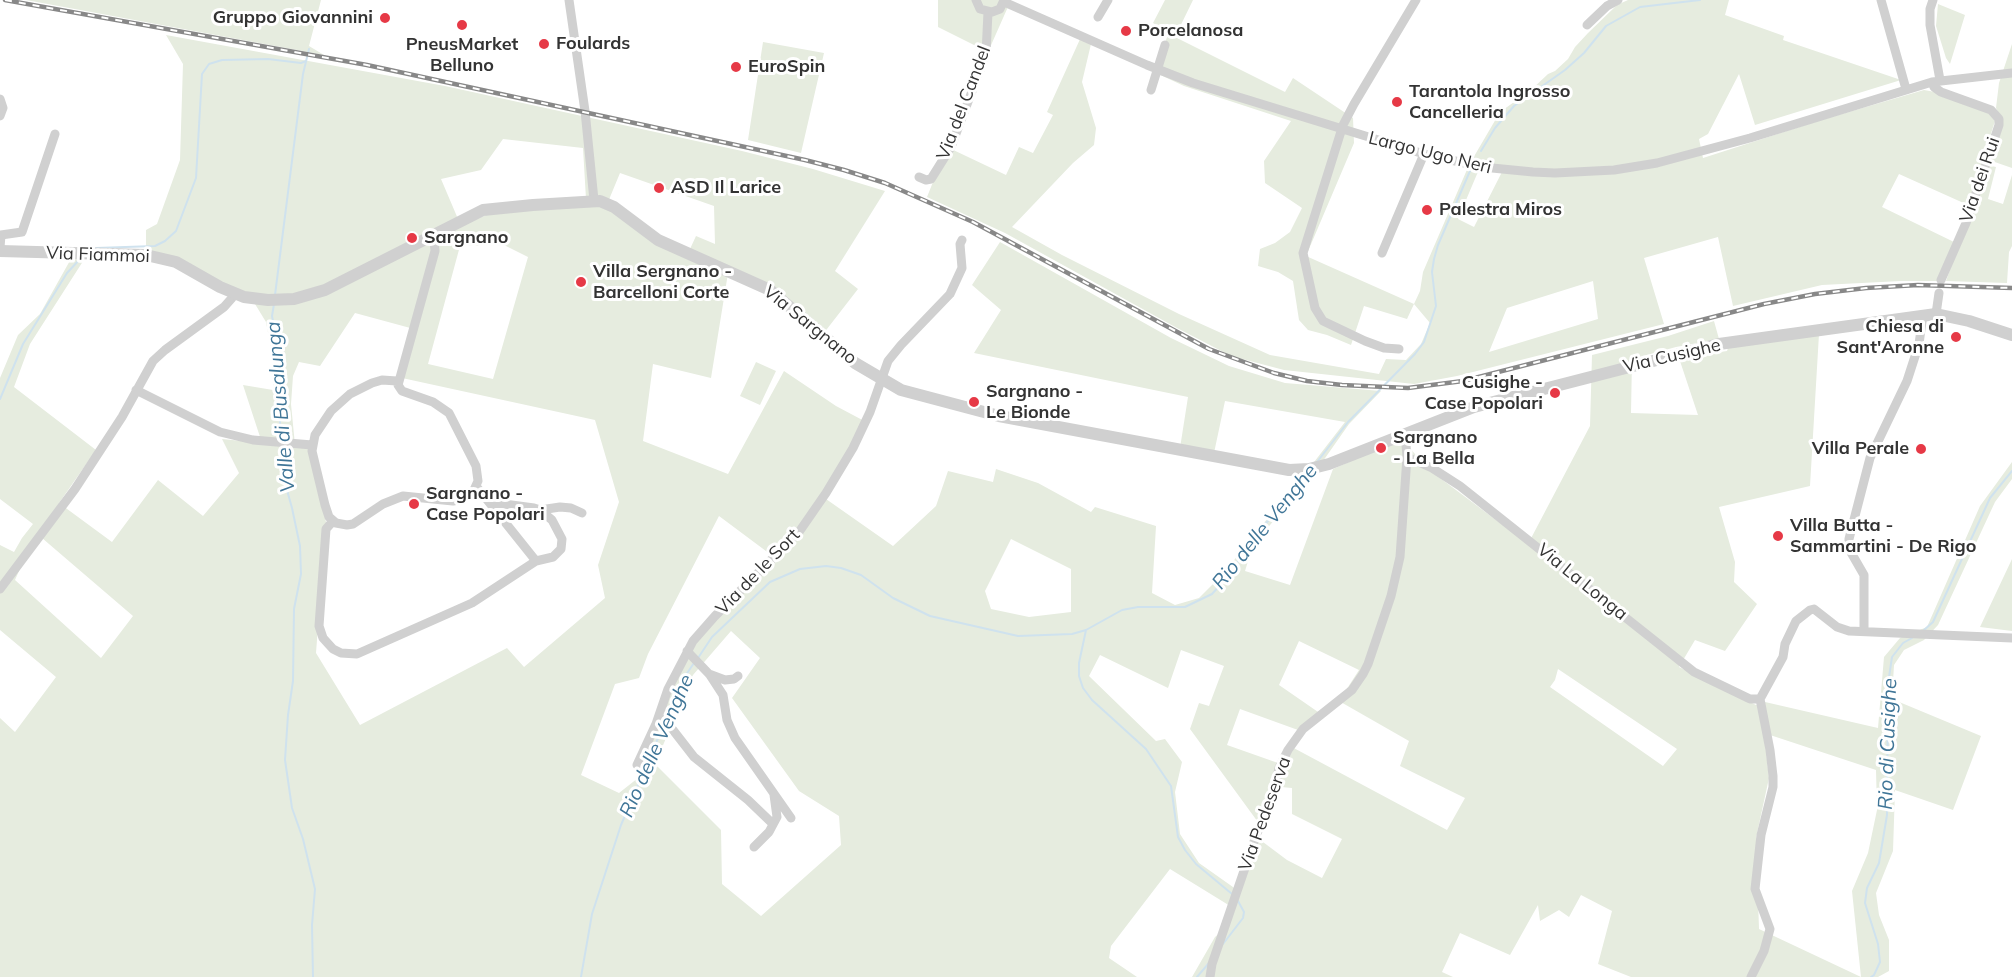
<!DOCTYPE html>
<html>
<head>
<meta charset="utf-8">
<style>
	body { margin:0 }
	canvas { display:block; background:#fff }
</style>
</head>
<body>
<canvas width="2012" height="977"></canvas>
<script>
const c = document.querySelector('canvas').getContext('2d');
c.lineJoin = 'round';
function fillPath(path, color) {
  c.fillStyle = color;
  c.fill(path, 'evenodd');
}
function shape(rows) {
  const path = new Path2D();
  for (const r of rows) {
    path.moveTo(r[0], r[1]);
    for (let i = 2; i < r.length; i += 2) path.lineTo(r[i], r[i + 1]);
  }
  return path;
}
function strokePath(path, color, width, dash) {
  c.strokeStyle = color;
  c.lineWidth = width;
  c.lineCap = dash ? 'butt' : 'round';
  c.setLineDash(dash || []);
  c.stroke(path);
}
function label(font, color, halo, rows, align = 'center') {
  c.font = font + ' Mulish,sans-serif';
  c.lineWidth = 6;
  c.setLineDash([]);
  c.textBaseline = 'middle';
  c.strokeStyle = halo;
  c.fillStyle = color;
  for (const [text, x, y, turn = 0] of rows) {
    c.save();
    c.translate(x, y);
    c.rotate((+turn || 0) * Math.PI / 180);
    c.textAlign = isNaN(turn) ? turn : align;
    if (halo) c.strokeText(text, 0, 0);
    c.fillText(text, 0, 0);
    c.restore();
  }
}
fillPath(shape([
	[26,0,321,0,309,46,324,55],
	[938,0,1011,0,988,52,938,27],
	[1165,0,1193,0,1175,37,1285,92,1293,78,1353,118,1354,143,1306,256,1414,304,1420,291,1423,272,1469,165,1500,112,1531,90,1548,74,1555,71,1568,59,1575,47,1588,33,1617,5,1628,0,1729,0,1725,15,1784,36,1783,40,1901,80,1755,125,1739,74,1708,134,1699,139,1703,158,1818,121,1924,90,1935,92,1992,114,1995,121,1968,205,1899,174,1882,207,1954,242,1939,281,1901,281,1822,285,1733,306,1718,237,1644,258,1664,324,1457,376,1414,384,1284,370,1231,356,1177,328,1005,233,927,197,947,147,1006,175,1019,147,1033,153,1053,115,1047,112,1081,37,1091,44,1082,82,1096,128,1094,145,1073,163,1012,227,1062,255,1179,314,1270,355,1379,374,1386,359,1406,360,1421,344,1430,323,1414,304,1407,319,1364,306,1351,345,1327,335,1308,330,1299,320,1293,281,1278,272,1258,266,1260,249,1275,243,1290,232,1302,208,1265,183,1264,161,1291,121,1184,86,1154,72,1169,32,1153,23],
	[1480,167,1503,170,1474,227,1458,219],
	[1593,281,1598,319,1489,352,1507,308],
	[1938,4,1965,15,1950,64,1946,58,1936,26],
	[166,35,445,86,742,151,813,169,885,191,835,271,858,289,820,338,784,306,729,267,711,378,653,364,643,441,728,474,784,371,836,406,868,423,826,499,893,546,936,506,948,471,993,482,996,469,1038,483,1091,512,1095,507,1156,526,1152,593,1175,605,1199,598,1226,571,1247,543,1304,475,1345,422,1225,401,1214,453,1180,448,1188,397,974,353,1001,310,972,285,1000,242,1171,338,1229,366,1285,383,1381,391,1349,424,1316,471,1253,545,1245,571,1290,585,1333,469,1402,439,1428,469,1528,544,1590,426,1592,355,1668,336,1714,321,1719,339,1676,347,1632,359,1631,413,1698,415,1679,358,1712,351,1714,353,1727,351,1728,348,1819,334,1810,486,1719,507,1735,562,1734,582,1757,604,1725,651,1695,640,1679,667,1756,705,1765,702,1878,728,1884,657,1900,638,1927,627,1980,506,2012,462,2012,479,1995,502,1938,625,1924,640,1904,650,1894,665,1892,699,1981,736,1953,810,1895,790,1893,851,1876,893,1879,915,1889,940,1889,971,1878,977,1631,977,1598,964,1612,911,1581,895,1569,917,1559,910,1540,921,1538,905,1510,955,1460,933,1442,972,1453,977,1192,977,1215,937,1229,925,1235,909,1170,869,1111,946,1109,958,1137,977,0,977,0,718,15,732,56,677,0,630,0,545,14,552,22,538,33,524,0,499,0,378,18,335,40,314,72,257,87,255,30,344,14,387,96,450,59,503,112,542,158,480,203,516,239,473,222,439,262,443,243,385,273,390,273,358,266,322,255,304,146,250,146,230,157,224,180,160,183,64],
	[503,139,583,148,586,199,491,213,461,226,441,179,481,170],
	[620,173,714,206,715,244,696,236,690,249,651,233,608,202],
	[504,245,528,257,493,379,428,364,460,246],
	[355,313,414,329,402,378,595,420,619,502,598,565,605,598,524,667,507,648,360,725,316,653,326,522,309,447,295,445,291,404,293,376,299,362,320,366],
	[719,516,778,560,703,632,679,673,638,778,619,793,581,775,615,684,639,678,648,654],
	[42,538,133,616,101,658,15,580,27,553],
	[1011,539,1071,569,1071,612,1029,617,991,609,985,591],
	[731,631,760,658,732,698,799,791,839,816,841,845,761,916,722,884,721,830,655,764,693,675],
	[1299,641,1359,670,1339,701,1409,741,1400,766,1465,798,1447,830,1290,746,1278,763,1227,745,1240,709,1298,730,1321,714,1279,685],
	[1181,650,1224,666,1209,706,1199,703,1190,729,1263,829,1270,786,1292,788,1292,814,1342,839,1322,878,1287,860,1259,839,1240,892,1199,863,1180,834,1175,792,1182,762,1165,739,1156,741,1089,676,1100,655,1168,688],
	[1558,669,1677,749,1663,766,1550,687,1555,680],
	[1764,733,1876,770,1877,810,1868,853,1852,891,1861,977,1759,929,1756,838,1769,778],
	[763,42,824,53,801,153,748,140],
	[2012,44,2012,168,1989,160,2001,118,1996,108,1999,83],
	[1987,165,1996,167,1988,199,2003,204,2012,175,2012,246,2009,252,2007,283,1946,281],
	[756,362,776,371,760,405,740,396],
	[2012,559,2012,631,1980,627]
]), '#e6ecdf');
strokePath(shape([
	[1481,151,1495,128,1514,106,1565,70,1584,53,1606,26,1640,7,1700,0],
	[96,248,155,246,165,241,176,231,196,178,202,74,209,64,222,60,268,59,301,63,306,61],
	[275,295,303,74,309,49],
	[274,304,272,316,280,356,280,438],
	[0,399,23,344,67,273,80,259],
	[281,444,283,476,292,508,300,546,301,574,294,609,293,681,288,715,285,760,292,808,303,839,315,889,312,925,313,977],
	[1317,462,1348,422,1415,354,1424,342,1436,306,1432,272,1434,259,1438,245,1470,171],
	[1086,630,1079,663,1079,676,1083,688,1092,700,1146,749,1171,786,1178,837,1185,850,1196,864,1232,894],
	[1924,630,1933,622,1990,498,2012,471],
	[698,658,712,637,770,582,800,569,826,566,841,568,861,575,893,598,930,616,1018,636,1072,634,1086,630,1122,610,1138,607,1185,607,1212,594,1230,574,1249,543,1308,474],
	[666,719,681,682,694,663],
	[1223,944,1243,918,1244,912,1238,901],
	[581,977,592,914,621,825,664,724],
	[1197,977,1209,963],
	[1871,977,1874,975,1880,962,1878,944,1865,903,1867,888,1879,863,1887,815,1888,684,1892,657,1903,643,1912,638]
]), '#cfe2ee', 2);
strokePath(shape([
	[569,0,585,111,594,200],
	[976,0,980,9,992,12,1000,9,1004,0],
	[1881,0,1906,89],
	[1933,0,1930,9,1930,25,1940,80],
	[1004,2,1147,65,1193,83,1424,154,1482,167,1533,172,1555,173,1614,170,1657,163,1750,138,1932,82,2012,73],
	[1098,17,1108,0],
	[1587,25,1607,6,1618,0],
	[1932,82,1934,87,1941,92,1991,110,1999,119,1999,125,1966,223,1941,280],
	[1151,90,1165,45],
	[0,99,3,108,0,116],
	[919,177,926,180,931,179,951,147,986,54,988,12],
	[0,248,1,235,22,232,55,134],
	[1382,253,1424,154],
	[1936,314,1939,293],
	[1399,349,1384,348,1365,341,1323,321,1315,308,1303,253,1343,125,1354,104,1416,0],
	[397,381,382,380,372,383,350,394,331,411,315,435,312,451,325,505,329,517,336,523,347,525,353,524,383,504,403,496,453,501,464,499,473,492,478,481,476,466,449,413,433,402,402,391,398,385,435,251,434,240,431,237],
	[136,390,220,432,253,440,312,445],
	[1407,457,1432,468,1460,486,1694,672,1750,699,1760,699],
	[489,502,534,508,540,510,552,520,562,539,561,549,553,557,536,561],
	[540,510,560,507,571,508,582,513],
	[333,521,326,529,319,626,323,638,333,649,341,653,357,654,472,603,536,561,476,486],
	[0,589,75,489,122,417,153,361,165,350,224,307,232,298,233,294],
	[1864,631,1864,575,1849,549,1849,539,1870,458,1907,381,1919,344,1923,315],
	[687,651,710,675,723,695,727,720,735,738,791,818],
	[709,674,725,680,734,679,738,676],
	[659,716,673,730,694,757,748,800,773,824],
	[637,765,656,724,668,689,693,641,715,616,799,532,826,493,853,448,870,412,888,361,901,345,950,294,962,268,960,244,962,240],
	[754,847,769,832,777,817,774,795],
	[1210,977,1212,964,1257,833,1271,806,1279,768,1288,750,1303,729,1352,690,1363,674,1368,664,1391,596,1400,557,1407,457,1405,433],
	[1751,977,1764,951,1770,929,1755,889,1761,835,1773,787,1773,776,1770,750,1760,699,1783,657,1785,644,1796,621,1810,610,1814,609,1837,627,1849,631,2012,638]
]), '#d0d0d0', 9);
strokePath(shape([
	[0,251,146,255,176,262,220,287,244,297,268,300,294,299,325,290,483,210,533,205,600,201,614,207,658,240,770,290,855,363,901,390,999,416,1289,470,1309,469,1329,464,1474,407,1719,344,1936,314,1969,321,2012,335]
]), '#d0d0d0', 12);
const rail = shape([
	[5,0,367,65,805,160,844,170,885,183,973,222,1209,349,1274,373,1307,381,1342,385,1408,388,1463,381,1764,304,1815,294,1866,288,1918,285,2012,288]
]);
strokePath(rail, '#888', 4.5);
strokePath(rail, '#fff', 2, [7]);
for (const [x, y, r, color] of [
	[385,18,6,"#e63946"],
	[462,25,6,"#e63946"],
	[1126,31,6,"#e63946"],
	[544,44,6,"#e63946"],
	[736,67,6,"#e63946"],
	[1397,102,6,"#e63946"],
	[659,188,6,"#e63946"],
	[1427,210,6,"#e63946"],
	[412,238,6,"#e63946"],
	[581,282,6,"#e63946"],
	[1956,337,6,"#e63946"],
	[1555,393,6,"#e63946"],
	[974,402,6,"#e63946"],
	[1381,448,6,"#e63946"],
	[1921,449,6,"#e63946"],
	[414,504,6,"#e63946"],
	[1778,536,6,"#e63946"]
]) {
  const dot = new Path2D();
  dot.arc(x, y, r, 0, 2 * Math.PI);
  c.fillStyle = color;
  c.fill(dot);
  strokePath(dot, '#fff', 2);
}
label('bold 18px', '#333', '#fff', [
	["Gruppo Giovannini",373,18,"right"],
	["Porcelanosa",1138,31],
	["Foulards",556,44],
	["PneusMarket",462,45,"center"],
	["Belluno",462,66,"center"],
	["EuroSpin",748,67],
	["Tarantola Ingrosso",1409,92],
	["Cancelleria",1409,113],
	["ASD Il Larice",671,188],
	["Palestra Miros",1439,210],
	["Sargnano",424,238],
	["Villa Sergnano -",593,272],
	["Barcelloni Corte",593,293],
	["Chiesa di",1944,327,"right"],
	["Sant'Aronne",1944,348,"right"],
	["Cusighe -",1543,383,"right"],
	["Case Popolari",1543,404,"right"],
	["Sargnano -",986,392],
	["Le Bionde",986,413],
	["Sargnano",1393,438],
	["- La Bella",1393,459],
	["Villa Perale",1909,449,"right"],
	["Sargnano -",426,494],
	["Case Popolari",426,515],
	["Villa Butta -",1790,526],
	["Sammartini - De Rigo",1790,547]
], 'left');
label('18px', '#333', '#fff', [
	["Via del Candel",964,103,-69],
	["Largo Ugo Neri",1430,153,14],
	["Via dei Rui",1980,180,-71],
	["Via Fiammoi",98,255,2],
	["Via Sargnano",810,325,39],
	["Via Cusighe",1672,356,-13],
	["Via de le Sort",758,572,-46],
	["Via La Longa",1582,582,39],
	["Via Pedeserva",1265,814,-70]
]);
label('italic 20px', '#3f7597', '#fff', [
	["Valle di Busalunga",281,407,-95],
	["Rio delle Venghe",1265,527,-51],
	["Rio di Cusighe",1888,744,-88],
	["Rio delle Venghe",657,746,-66]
]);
</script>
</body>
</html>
